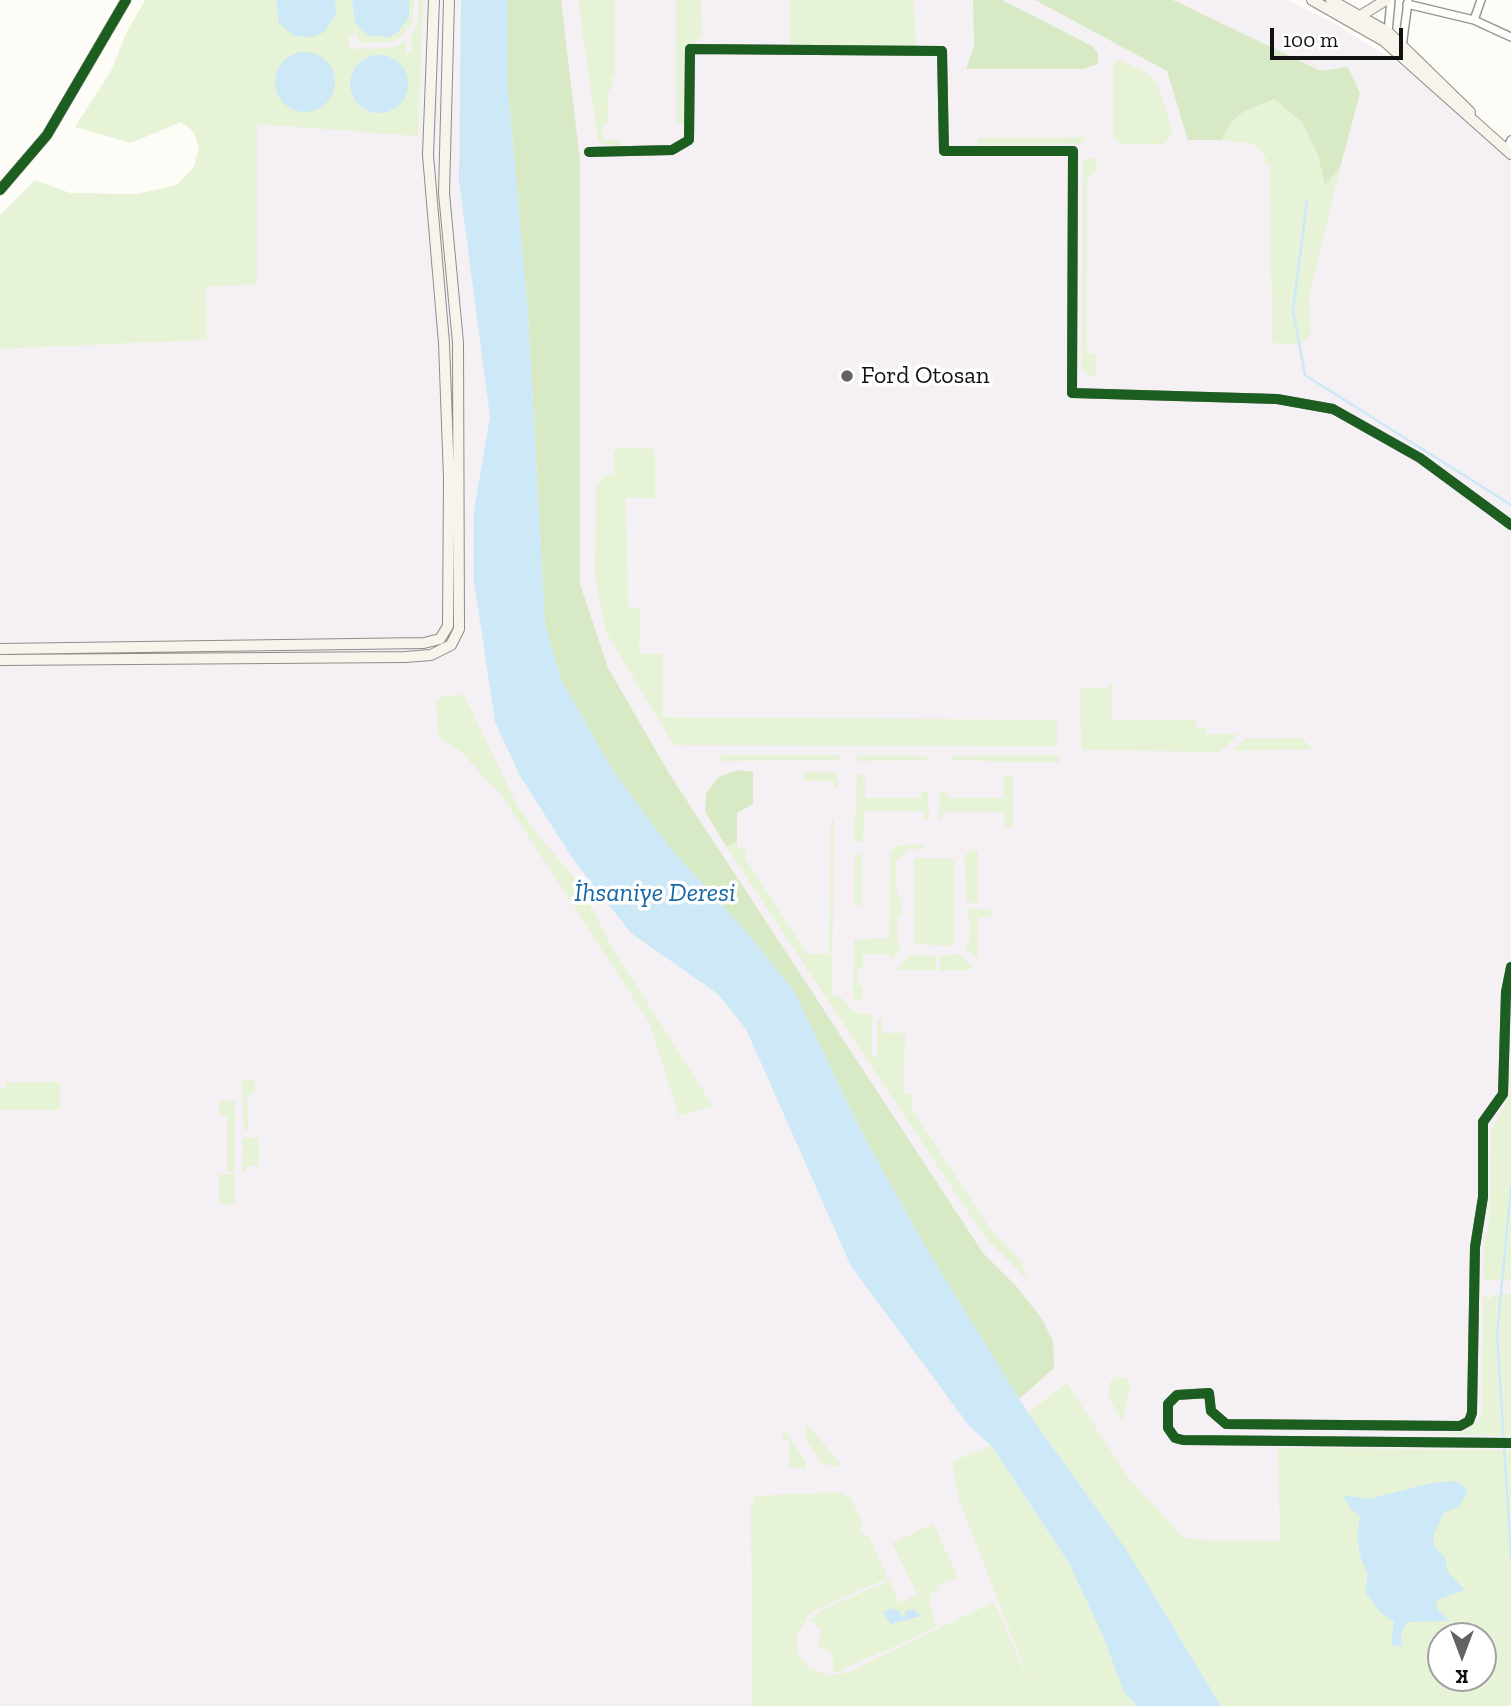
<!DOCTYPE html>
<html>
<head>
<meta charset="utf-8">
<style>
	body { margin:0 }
	#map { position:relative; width:1511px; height:1706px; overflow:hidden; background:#fdfcf7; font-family:"Zilla Slab",serif }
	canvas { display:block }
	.north { position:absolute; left:1427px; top:1622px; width:70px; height:70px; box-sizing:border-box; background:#fff; border:2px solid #a0a0a0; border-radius:50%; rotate:180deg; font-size:19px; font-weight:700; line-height:28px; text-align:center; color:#111 }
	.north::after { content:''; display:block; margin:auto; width:24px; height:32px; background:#646362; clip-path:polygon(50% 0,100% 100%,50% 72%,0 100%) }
	.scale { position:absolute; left:1270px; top:28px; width:133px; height:32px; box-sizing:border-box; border:4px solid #111; border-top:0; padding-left:9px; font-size:21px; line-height:24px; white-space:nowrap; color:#111; -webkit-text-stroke:5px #fff; paint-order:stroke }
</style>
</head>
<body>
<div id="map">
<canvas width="1511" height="1706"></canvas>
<div class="north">K</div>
<div class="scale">100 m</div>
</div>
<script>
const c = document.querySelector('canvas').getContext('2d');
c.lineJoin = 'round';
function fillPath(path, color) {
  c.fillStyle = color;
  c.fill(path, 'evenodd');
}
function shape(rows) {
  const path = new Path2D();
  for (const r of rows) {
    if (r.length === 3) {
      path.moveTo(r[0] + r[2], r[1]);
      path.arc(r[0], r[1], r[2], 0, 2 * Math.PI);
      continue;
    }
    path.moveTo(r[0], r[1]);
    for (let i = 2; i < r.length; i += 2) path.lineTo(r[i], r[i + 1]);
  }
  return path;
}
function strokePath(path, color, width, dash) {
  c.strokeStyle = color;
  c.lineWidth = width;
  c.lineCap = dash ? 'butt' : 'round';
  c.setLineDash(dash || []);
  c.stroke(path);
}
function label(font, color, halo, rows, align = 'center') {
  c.font = font + ' "Zilla Slab",serif';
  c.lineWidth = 7;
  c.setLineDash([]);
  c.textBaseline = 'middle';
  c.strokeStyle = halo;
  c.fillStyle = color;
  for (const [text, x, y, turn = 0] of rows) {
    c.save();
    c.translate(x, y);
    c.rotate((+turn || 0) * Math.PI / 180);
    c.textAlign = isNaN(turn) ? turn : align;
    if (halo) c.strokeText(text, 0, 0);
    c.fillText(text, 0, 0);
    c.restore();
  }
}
fillPath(shape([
	[264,0,1287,0,1339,26,1405,68,1511,154,1511,1706,0,1706,0,349,207,340,206,287,257,123],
	[1441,1636,1483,1636,1483,1678,1441,1678]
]), '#f5f0f3');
fillPath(shape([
	[145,0,414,0,412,24,396,41,360,43,357,35,349,36,349,49,391,48,406,41,406,53,412,54,411,36,418,22,419,0,423,0,418,136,257,124,257,284,206,287,207,340,0,349,0,215,35,180,70,193,137,194,177,185,194,167,199,148,194,132,181,122,131,143,75,127,111,71,125,36],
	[578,0,615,0,615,77,612,77,612,87,608,92,608,123,602,124,603,140,620,140,621,146,603,144,598,140],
	[676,0,701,0,702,35,690,49,689,108,684,108,684,124,676,124],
	[790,0,914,0,916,50,790,49],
	[1118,59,1146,72,1158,84,1172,130,1169,139,1163,144,1121,144,1113,136,1113,64],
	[1274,99,1302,122,1318,155,1325,184,1340,168,1309,296,1311,335,1301,344,1272,343,1270,166,1264,164,1267,159,1254,144,1222,140,1230,123,1243,112],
	[1086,137,1081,144,978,145,978,138],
	[1096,158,1097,170,1087,179,1087,353,1096,354,1096,367,1095,376,1089,376,1081,367,1083,159],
	[618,448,652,448,655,453,655,498,626,498,628,608,640,609,639,654,663,654,663,717,1057,720,1057,746,674,745,606,632,595,577,596,489,604,476,614,473,614,453],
	[1108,683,1112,683,1112,720,1196,720,1196,728,1206,728,1206,734,1238,734,1220,752,1084,750,1081,745,1080,692,1082,688,1108,688],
	[464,695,517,805,541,839,579,883,613,949,713,1106,679,1116,649,1022,502,796,461,752,438,737,436,702,441,701,441,696],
	[1301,738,1313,749,1232,751,1244,739],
	[721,755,839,755,841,757,839,760,721,761],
	[856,755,926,756,929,760,857,761],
	[1059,755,1059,763,952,760,953,756],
	[804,772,836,772,839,787,835,789,833,781,803,781],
	[857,774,865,775,865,798,921,798,922,792,928,792,929,819,924,819,924,811,864,811,863,842,854,842],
	[1004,776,1013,776,1013,827,1005,827,1004,812,943,812,943,819,939,819,940,792,946,792,948,798,1003,798],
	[831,820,834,820,832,994,842,998,855,1013,869,1014,872,1017,872,1057,877,1057,877,1022,881,1016,883,1033,905,1033,904,1093,912,1095,912,1110,991,1230,1022,1262,1028,1280,984,1236,726,846,737,842,738,848,745,849,745,858,807,954,829,954],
	[898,845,924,845,924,849,908,849,896,862,897,895,902,900,901,914,897,919,898,945,901,950,890,961,889,954,863,954,863,969,857,969,857,985,863,986,862,1001,853,998,854,940,889,938,890,852],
	[973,849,978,853,978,903,967,903,964,856],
	[855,850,857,854,862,854,862,907,854,904],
	[917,858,952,859,954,862,954,943,951,946,914,944,914,860],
	[966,909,991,909,991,917,978,917,978,959,965,948,969,943,970,920],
	[959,954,972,967,970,970,940,971,940,956],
	[910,955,936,956,936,971,896,969],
	[1511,1069,1511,1280,1486,1280,1483,1278,1484,1241,1489,1228,1491,1130,1510,1095],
	[255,1079,255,1091,247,1096,248,1130,244,1130,242,1080],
	[5,1082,60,1082,60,1110,0,1110,0,1089,5,1089],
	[219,1101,235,1101,235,1172,227,1172,227,1116,219,1115],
	[243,1138,259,1138,259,1166,246,1166,246,1172,242,1172],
	[219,1174,235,1174,235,1202,232,1205,222,1205,219,1202],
	[1498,1294,1511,1294,1511,1436,1422,1434,1463,1432,1478,1422,1482,1412,1483,1296,1491,1300,1491,1296],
	[1117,1377,1127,1379,1131,1386,1122,1421,1108,1395,1110,1382],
	[1067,1383,1129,1479,1183,1537,1201,1540,1280,1541,1278,1448,1511,1450,1511,1706,1221,1706,1126,1549,1028,1413],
	[1441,1636,1483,1636,1483,1678,1441,1678],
	[806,1423,840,1463,839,1467,822,1464,807,1441],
	[783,1427,806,1463,806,1468,789,1468,789,1441,783,1440],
	[991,1445,1069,1563,1103,1636,1124,1692,1137,1706,752,1706,751,1507,755,1496,838,1492,850,1497,863,1523,860,1532,869,1536,899,1603,917,1594,892,1543,933,1524,958,1577,936,1586,938,1589,931,1594,929,1601,936,1627,838,1672,833,1672,833,1654,818,1645,821,1629,810,1620,824,1609,886,1582,885,1579,816,1610,809,1614,796,1637,798,1654,808,1667,830,1676,849,1672,994,1602,1037,1701,959,1500,952,1462]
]), '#e7f3d7');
fillPath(shape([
	[507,0,561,0,580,161,580,584,608,668,670,775,983,1253,1016,1286,1042,1319,1053,1341,1054,1368,1019,1399,923,1243,858,1125,794,991,742,927,671,849,613,771,561,679,545,625,528,313,507,78],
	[973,0,1002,0,1092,46,1098,53,1098,64,1083,69,966,69,974,47],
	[1035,0,1173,0,1321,71,1348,67,1360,93,1340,168,1325,185,1318,155,1302,122,1274,99,1243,112,1230,123,1222,140,1188,140,1167,71],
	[738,770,753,772,753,804,737,813,737,842,726,846,705,811,706,793,719,777]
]), '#d8eac5');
fillPath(shape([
	[276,0,335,0,336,15,324,32,314,37,294,36,279,23],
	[352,0,409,0,409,17,398,32,389,37,369,36,355,23],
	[461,0,507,0,507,78,528,313,545,625,561,679,613,771,671,849,742,927,794,991,858,1125,923,1243,1028,1413,1126,1549,1221,1706,1137,1706,1124,1692,1103,1636,1069,1563,991,1445,970,1427,851,1266,746,1029,718,994,631,933,575,862,520,776,495,722,474,581,474,510,490,417,459,181],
	[305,82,30],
	[379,84,29],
	[1456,1481,1468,1490,1460,1506,1444,1513,1433,1536,1434,1546,1445,1558,1448,1572,1465,1590,1436,1600,1438,1610,1450,1621,1408,1622,1401,1633,1402,1646,1396,1647,1391,1644,1394,1622,1380,1612,1365,1592,1368,1574,1361,1559,1357,1536,1360,1517,1349,1507,1343,1495,1369,1499,1431,1483],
	[890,1608,899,1611,902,1617,905,1616,905,1611,914,1609,921,1616,891,1624,883,1613]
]), '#cde8f7');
strokePath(shape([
	[1307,201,1293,310,1305,375,1511,505],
	[1511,1188,1497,1335,1511,1556]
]), '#cde8f7', 2.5);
const minor = shape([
	[1407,4,1474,20,1511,37],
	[1474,20,1481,0],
	[1388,32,1391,0],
	[1402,47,1408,2],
	[1509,144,1511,140],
	[589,152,672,150,689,140,690,49,942,51,944,151,1073,151,1072,393,1277,399,1333,409,1420,458,1511,525],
	[1511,967,1506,992,1503,1094,1483,1122,1483,1197,1475,1247,1472,1413,1469,1421,1460,1426,1226,1424,1211,1411,1209,1393,1177,1395,1168,1404,1168,1428,1175,1438,1183,1440,1511,1443]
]);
const tertiary = shape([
	[0,190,47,135,126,0]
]);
const secondary = shape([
	[1312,0,1384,41,1511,154],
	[1331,0,1388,32,1470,112],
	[1360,16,1386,0],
	[0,649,424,643,440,639,448,626,449,478,444,343,428,155,434,0],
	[0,660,405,657,431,655,451,645,459,629,458,343,444,193,449,0]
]);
strokePath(minor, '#979795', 10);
strokePath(tertiary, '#979795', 11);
strokePath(secondary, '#8e8d8b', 12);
strokePath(minor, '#fffffe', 7);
strokePath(tertiary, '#fffffe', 9);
strokePath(secondary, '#f6f4eb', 10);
strokePath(shape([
	[589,152,672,150,689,140,690,49,942,51,944,151,1073,151,1072,393,1277,399,1333,409,1420,458,1511,525],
	[0,190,47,135,126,0],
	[1511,967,1506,992,1503,1094,1483,1122,1483,1197,1475,1247,1472,1413,1469,1421,1460,1426,1226,1424,1211,1411,1209,1393,1177,1395,1168,1404,1168,1428,1175,1438,1183,1440,1511,1443]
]), '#1b5e20', 10);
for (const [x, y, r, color] of [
	[847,376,7,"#646362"]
]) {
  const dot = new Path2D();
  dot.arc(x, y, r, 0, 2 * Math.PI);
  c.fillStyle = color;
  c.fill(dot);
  strokePath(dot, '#fff', 2.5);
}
label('24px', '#111', '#fff', [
	["Ford Otosan",861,376]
], 'left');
label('italic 26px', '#1768a6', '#fff', [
	["İhsaniye Deresi",655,894]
]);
</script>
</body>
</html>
